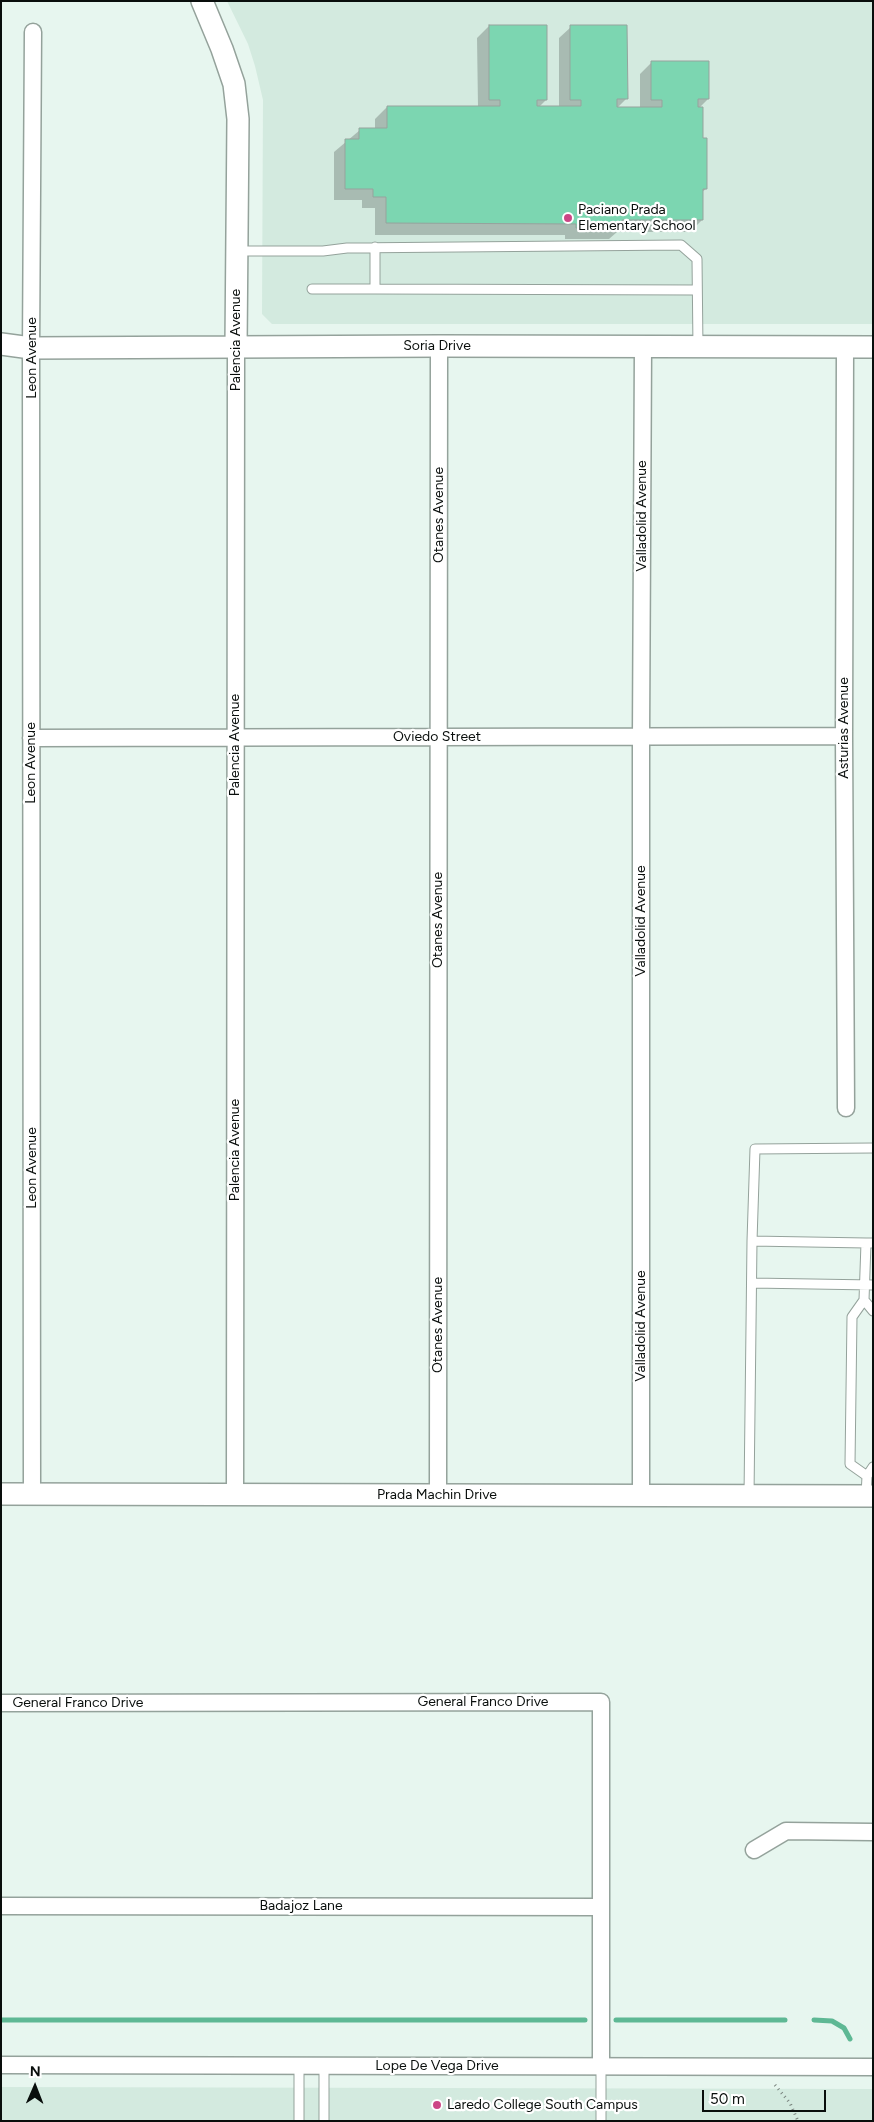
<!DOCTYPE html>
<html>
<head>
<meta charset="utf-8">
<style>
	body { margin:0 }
	#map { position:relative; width:874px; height:2122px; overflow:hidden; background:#e7f6ef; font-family:Figtree,sans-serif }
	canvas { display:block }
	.frame { position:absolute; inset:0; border:2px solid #090e0c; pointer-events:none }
	.north { position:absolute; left:10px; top:2062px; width:50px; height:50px; -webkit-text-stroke:4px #fff; paint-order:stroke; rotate:1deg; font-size:14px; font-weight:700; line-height:20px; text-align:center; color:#090e0c }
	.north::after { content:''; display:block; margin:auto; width:18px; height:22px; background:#090e0c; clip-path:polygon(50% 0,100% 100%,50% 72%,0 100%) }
	.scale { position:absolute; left:702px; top:2090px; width:124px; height:22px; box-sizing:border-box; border:2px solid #090e0c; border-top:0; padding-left:6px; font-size:15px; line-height:18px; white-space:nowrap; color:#090e0c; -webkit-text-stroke:4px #fff; paint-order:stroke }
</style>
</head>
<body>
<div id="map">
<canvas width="874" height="2122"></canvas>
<div class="frame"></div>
<div class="north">N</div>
<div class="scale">50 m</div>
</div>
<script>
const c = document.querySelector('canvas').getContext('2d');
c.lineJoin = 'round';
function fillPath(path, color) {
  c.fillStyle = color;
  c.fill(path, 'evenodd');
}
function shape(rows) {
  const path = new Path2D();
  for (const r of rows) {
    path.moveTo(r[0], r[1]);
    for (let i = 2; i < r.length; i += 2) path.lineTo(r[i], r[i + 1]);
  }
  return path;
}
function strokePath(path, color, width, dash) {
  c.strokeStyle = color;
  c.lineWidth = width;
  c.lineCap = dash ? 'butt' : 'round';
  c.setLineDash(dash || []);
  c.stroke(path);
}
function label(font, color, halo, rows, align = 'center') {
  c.font = font + ' Figtree,sans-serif';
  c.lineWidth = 4.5;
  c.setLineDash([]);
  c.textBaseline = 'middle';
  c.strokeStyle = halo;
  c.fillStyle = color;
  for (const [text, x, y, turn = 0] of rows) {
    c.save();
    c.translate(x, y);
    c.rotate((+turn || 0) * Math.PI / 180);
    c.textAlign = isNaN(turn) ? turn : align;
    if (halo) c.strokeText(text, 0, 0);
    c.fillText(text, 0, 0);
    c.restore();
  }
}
fillPath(shape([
	[227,1,873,1,873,324,272,324,262,314,263,100,255,66,248,44],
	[1,2087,873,2089,873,2121,1,2121]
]), '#d3eadf');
fillPath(shape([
	[489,26,546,100,538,108,559,108,559,38,571,27,626,99,617,108,640,108,640,74,652,62,708,99,698,109,706,189,702,192,702,220,690,232,617,232,609,239,565,239,565,235,375,235,375,208,362,208,362,200,334,200,334,152,360,130,375,130,375,119,387,107,478,107,477,38]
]), '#0003');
strokePath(shape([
	[1,2020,585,2020],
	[616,2020,785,2020],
	[814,2020,832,2021,844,2028,850,2039]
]), '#5eb894', 5);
const building = shape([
	[489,25,547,25,547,100,537,100,537,106,581,106,581,100,570,100,570,25,627,25,628,99,617,99,617,107,662,107,662,100,651,100,651,61,709,61,709,99,698,99,698,107,703,107,703,138,707,138,707,189,703,189,703,220,622,220,622,228,576,228,576,224,386,223,386,197,373,197,373,189,345,189,345,139,359,139,359,128,387,128,387,106,500,106,500,100,489,100,489,25]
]);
fillPath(building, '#7cd6b1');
strokePath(building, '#96a39d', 1);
const service = shape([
	[375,247,375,289,697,290],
	[237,251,323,251,347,248,681,245,697,259,698,348],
	[312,289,375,289],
	[752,1241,755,1149,873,1148],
	[752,1283,873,1285],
	[864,1300,873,1311],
	[867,1476,850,1464,852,1317,864,1300,866,1243,873,1243],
	[749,1496,752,1241,866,1243],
	[866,1496,867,1476,873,1467],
	[299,2066,299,2121],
	[324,2066,324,2121],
	[601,2066,601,2121]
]);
const minor = shape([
	[845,347,844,736,846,1108],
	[31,738,844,736],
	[32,1494,31,348,33,32],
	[235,1494,236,346],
	[438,1495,439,346],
	[641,1495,641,737,643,347],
	[1,1703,601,1702,601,2066],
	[754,1850,786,1831,873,1832],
	[1,1906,600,1907],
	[1,2065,873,2067]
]);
const tertiary = shape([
	[202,1,222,49,234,84,238,119,236,346],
	[1,344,31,348,439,346,873,347],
	[1,1494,873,1496]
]);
strokePath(service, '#94a29b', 11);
strokePath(minor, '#94a29b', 19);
strokePath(tertiary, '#94a29b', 24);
strokePath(shape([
	[775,2085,790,2103,798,2121]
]), '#79837e', 3, [1, 4]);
strokePath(service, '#fff', 9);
strokePath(minor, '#fff', 16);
strokePath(tertiary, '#fff', 21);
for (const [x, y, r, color] of [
	[568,218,5,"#cc4686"],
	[437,2105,5,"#cc4686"]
]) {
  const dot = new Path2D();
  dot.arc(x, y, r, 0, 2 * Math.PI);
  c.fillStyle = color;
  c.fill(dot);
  strokePath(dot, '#fff', 2);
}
label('14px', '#090e0c', '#fff', [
	["Paciano Prada",578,210],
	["Elementary School",578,226],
	["Laredo College South Campus",447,2105]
], 'left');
label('14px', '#090e0c', '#fff', [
	["Palencia Avenue",236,340,-90],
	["Soria Drive",437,346],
	["Leon Avenue",32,358,-90],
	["Otanes Avenue",439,515,-90],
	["Valladolid Avenue",642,516,-90],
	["Asturias Avenue",844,728,-90],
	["Oviedo Street",437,737],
	["Palencia Avenue",235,745,-90],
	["Leon Avenue",31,763,-90],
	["Otanes Avenue",438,920,-90],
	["Valladolid Avenue",641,921,-90],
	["Palencia Avenue",235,1150,-90],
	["Leon Avenue",32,1168,-90],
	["Otanes Avenue",438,1325,-90],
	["Valladolid Avenue",641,1326,-90],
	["Prada Machin Drive",437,1495],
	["General Franco Drive",483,1702],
	["General Franco Drive",78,1703],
	["Badajoz Lane",301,1906],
	["Lope De Vega Drive",437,2066]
]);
</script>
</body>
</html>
